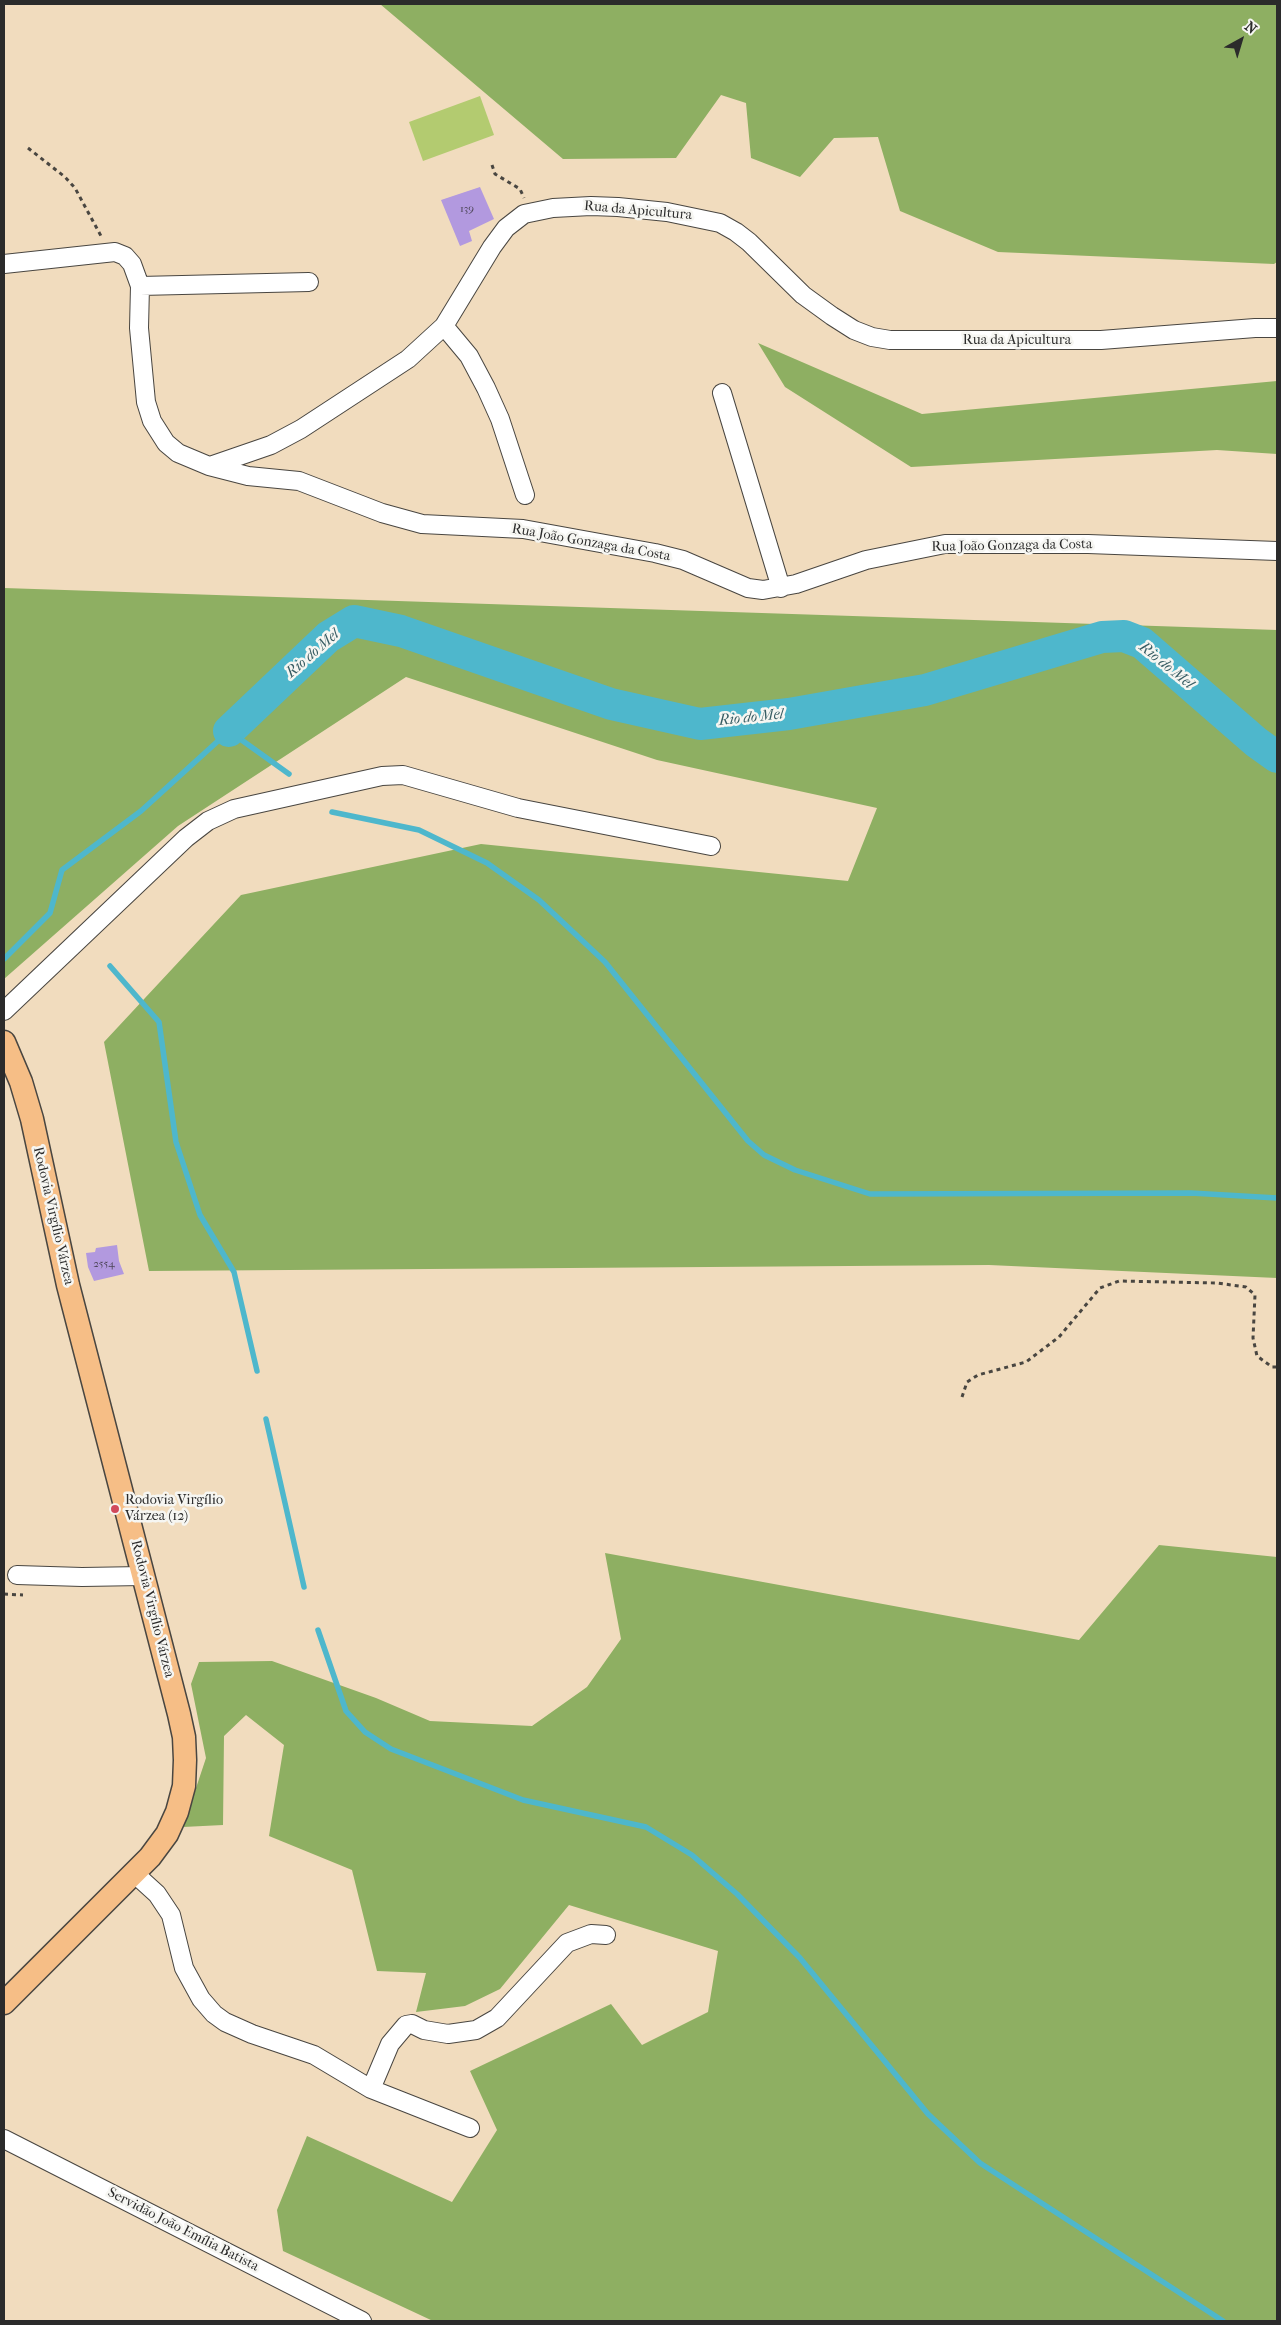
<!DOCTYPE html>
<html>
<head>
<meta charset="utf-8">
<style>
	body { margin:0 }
	#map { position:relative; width:1281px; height:2325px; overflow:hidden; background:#f1dcbe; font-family:"IM FELL French Canon",serif }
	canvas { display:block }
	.frame { position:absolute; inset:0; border:5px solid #2b2b2b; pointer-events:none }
	.north { position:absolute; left:1216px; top:15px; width:50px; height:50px; -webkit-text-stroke:4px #f6f6f2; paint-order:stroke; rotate:39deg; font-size:14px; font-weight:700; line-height:20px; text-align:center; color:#2b2b2b }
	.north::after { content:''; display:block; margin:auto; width:18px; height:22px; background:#2b2b2b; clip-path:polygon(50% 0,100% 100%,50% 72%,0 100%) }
</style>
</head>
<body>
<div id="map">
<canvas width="1281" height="2325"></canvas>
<div class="frame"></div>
<div class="north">N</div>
</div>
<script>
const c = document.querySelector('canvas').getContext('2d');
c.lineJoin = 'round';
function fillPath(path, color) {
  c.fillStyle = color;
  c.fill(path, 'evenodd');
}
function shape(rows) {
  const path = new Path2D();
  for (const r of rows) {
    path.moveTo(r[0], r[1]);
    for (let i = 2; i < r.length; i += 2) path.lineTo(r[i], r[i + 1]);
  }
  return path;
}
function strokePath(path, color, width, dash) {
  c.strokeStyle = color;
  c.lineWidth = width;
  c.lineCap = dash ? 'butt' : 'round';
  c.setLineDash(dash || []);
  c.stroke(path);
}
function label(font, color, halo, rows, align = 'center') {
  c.font = font + ' "IM FELL French Canon",serif';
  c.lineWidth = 5;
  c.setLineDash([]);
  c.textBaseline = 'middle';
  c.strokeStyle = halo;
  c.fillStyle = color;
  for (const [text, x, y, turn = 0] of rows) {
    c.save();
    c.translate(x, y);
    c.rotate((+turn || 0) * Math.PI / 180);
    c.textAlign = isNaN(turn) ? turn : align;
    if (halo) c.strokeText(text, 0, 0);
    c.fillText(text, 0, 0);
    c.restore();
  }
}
fillPath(shape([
	[480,96,494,135,423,161,409,122]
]), '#b3cb70');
fillPath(shape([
	[380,4,1277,4,1277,262,1274,264,998,252,900,211,878,137,834,138,800,177,751,158,746,103,721,95,676,158,563,159],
	[758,343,922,414,1277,381,1277,454,1217,450,911,467,785,387],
	[4,588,1277,630,1277,1278,989,1265,149,1271,104,1042,241,895,481,844,848,881,877,808,657,760,406,677,178,826,4,979],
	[1159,1545,1277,1557,1277,2321,433,2321,283,2251,277,2210,307,2136,452,2202,497,2130,470,2071,611,2004,642,2045,708,2012,718,1951,569,1905,500,1989,465,2006,416,2012,426,1973,377,1971,352,1870,269,1836,284,1745,246,1715,224,1736,223,1825,183,1827,206,1758,191,1684,199,1662,272,1661,376,1698,430,1721,532,1726,587,1687,621,1639,605,1553,1079,1640]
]), '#8eaf62');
strokePath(shape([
	[332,812,419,830,487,863,539,900,605,962,748,1141,764,1155,795,1170,870,1194,1191,1193,1277,1198],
	[4,959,50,913,62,870,141,811,229,731,289,774],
	[110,966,159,1022,176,1142,200,1215,234,1272,257,1371],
	[266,1419,304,1587],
	[318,1630,346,1711,365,1732,391,1749,523,1800,646,1827,692,1855,737,1894,800,1958,928,2114,980,2163,1223,2321]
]), '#4eb7cc', 5.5);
strokePath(shape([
	[229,731,328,637,354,621,401,631,611,704,700,724,789,714,925,690,1102,637,1124,636,1142,643,1256,742,1277,757]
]), '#4eb7cc', 32);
fillPath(shape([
	[480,187,494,219,469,231,472,241,460,246,441,200],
	[117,1245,119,1261,124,1274,94,1281,88,1267,86,1253,95,1252,96,1248]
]), '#b299df');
const minor = shape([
	[4,264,115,252,125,256,132,264,140,286,139,328,146,402,152,421,166,443,178,453,209,466,248,476,299,481,382,513,422,524,523,529,655,553,683,560,748,588,763,590,796,584,866,560,945,544,1088,544,1277,551],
	[140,286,309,282],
	[444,326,469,356,486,388,500,419,525,495],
	[722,393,781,588],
	[210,466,271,445,301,429,408,359,444,326,492,247,506,228,524,214,553,208,591,206,618,207,667,212,720,223,736,232,749,242,803,295,832,316,854,330,872,337,890,340,1101,340,1255,328,1277,328],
	[4,1011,186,838,208,821,234,809,382,776,403,775,518,808,711,846],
	[17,1575,82,1577,143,1576],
	[135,1874,157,1894,171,1915,184,1968,201,1999,214,2014,225,2022,252,2034,314,2055,371,2089,470,2128],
	[371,2089,390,2044,406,2025,412,2024,424,2030,448,2034,476,2030,497,2018,567,1943,591,1934,606,1935],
	[4,2139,362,2321]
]);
const major = shape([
	[4,1042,21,1082,32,1119,68,1285,179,1714,184,1737,185,1760,184,1786,177,1812,167,1834,150,1857,4,2003]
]);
strokePath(minor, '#494641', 20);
strokePath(major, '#494641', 25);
strokePath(shape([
	[28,148,65,177,75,188,101,236],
	[492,165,495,174,520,189,524,198],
	[962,1397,967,1382,978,1375,1026,1362,1059,1337,1100,1288,1119,1281,1217,1283,1246,1287,1255,1295,1253,1338,1257,1356,1272,1367,1277,1367],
	[4,1594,23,1595]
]), '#494641', 3, [4, 4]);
strokePath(minor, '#fff', 18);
strokePath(major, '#f6be86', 22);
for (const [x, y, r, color] of [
	[115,1509,5,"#d1495b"]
]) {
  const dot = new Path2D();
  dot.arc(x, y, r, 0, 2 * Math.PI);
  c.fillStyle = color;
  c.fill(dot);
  strokePath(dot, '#f6f6f2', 2);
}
label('11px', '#4d4658', null, [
	["139",467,209],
	["2554",104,1264]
]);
label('14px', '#2b2b2b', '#f6f6f2', [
	["Rua da Apicultura",638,211,5],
	["Rua da Apicultura",1017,341],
	["Rua João Gonzaga da Costa",591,543,10],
	["Rua João Gonzaga da Costa",1012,546,-1],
	["Rodovia Virgílio Várzea",53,1216,77],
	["Rodovia Virgílio Várzea",152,1609,76],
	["Servidão João Emília Batista",183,2230,27]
]);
label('14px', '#2b2b2b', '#f6f6f2', [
	["Rodovia Virgílio",125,1501],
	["Várzea (12)",125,1517]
], 'left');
label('italic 15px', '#375c63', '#f6f6f2', [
	["Rio do Mel",313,654,-41],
	["Rio do Mel",1166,666,39],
	["Rio do Mel",751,718,-6]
]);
</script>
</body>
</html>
